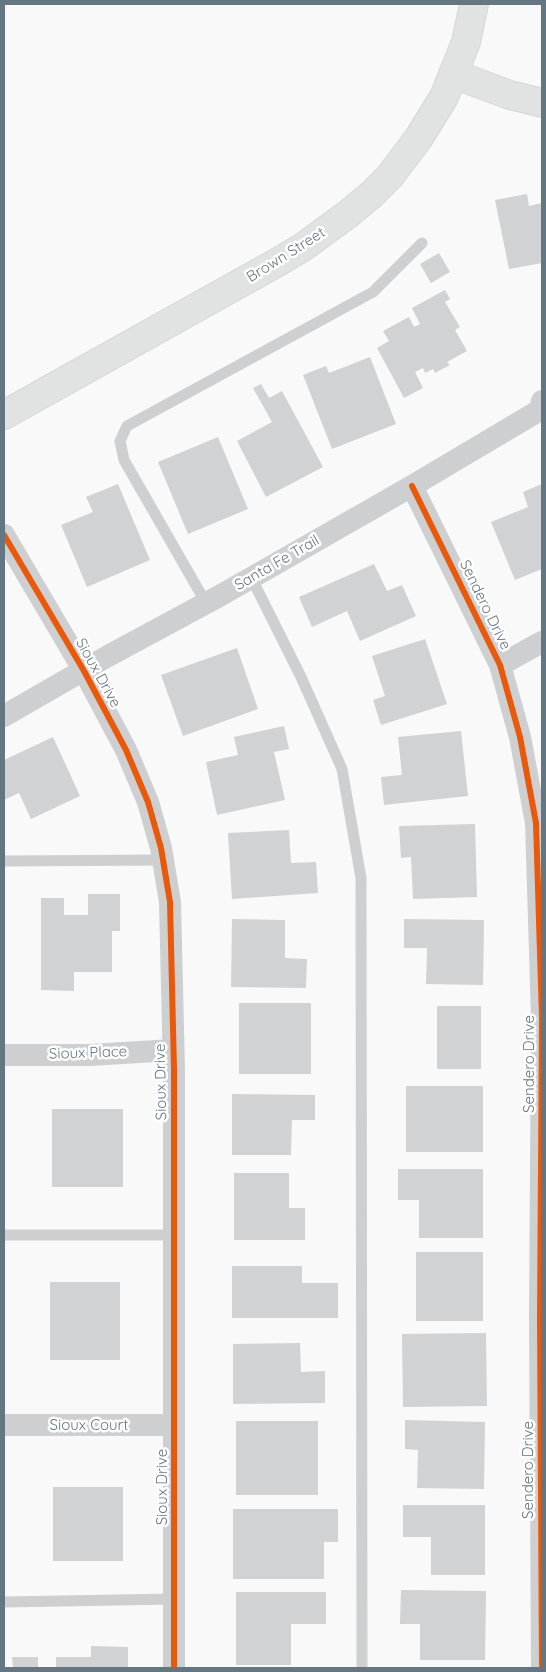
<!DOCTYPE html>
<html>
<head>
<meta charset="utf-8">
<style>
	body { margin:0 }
	#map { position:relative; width:546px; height:1672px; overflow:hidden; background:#f9f9f9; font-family:Quicksand,sans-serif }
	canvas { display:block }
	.frame { position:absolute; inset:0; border:5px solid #657683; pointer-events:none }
</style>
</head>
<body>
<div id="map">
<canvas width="546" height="1672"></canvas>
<div class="frame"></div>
</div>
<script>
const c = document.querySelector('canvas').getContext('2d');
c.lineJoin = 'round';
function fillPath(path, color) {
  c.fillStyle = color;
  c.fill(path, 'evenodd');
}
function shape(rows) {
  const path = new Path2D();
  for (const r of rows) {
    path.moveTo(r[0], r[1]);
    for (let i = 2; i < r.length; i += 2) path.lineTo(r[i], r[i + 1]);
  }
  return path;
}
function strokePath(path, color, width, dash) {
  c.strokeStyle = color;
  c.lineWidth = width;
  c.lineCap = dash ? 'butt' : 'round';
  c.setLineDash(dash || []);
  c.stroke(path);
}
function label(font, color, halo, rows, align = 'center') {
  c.font = font + ' Quicksand,sans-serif';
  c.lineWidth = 5;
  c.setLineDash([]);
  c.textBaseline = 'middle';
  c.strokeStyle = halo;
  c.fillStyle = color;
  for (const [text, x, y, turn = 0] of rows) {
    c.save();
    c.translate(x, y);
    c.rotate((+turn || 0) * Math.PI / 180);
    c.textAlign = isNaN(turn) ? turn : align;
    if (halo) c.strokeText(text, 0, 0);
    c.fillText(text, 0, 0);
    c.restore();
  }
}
fillPath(shape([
	[527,194,529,206,542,203,542,263,509,269,495,200],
	[439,253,450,272,431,283,420,264],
	[445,290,450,299,445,302,460,327,455,330,467,351,447,362,450,365,435,373,433,369,425,373,423,368,415,372,423,388,404,398,377,348,389,341,383,331,409,317,414,327,420,324,412,308],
	[370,357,396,424,332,449,303,375,326,366,329,373],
	[261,384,269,398,282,391,323,467,266,497,237,441,272,422,253,388],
	[218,437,248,509,188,534,158,462],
	[118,484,150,560,87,587,61,525,93,512,86,497],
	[542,484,542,569,515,580,491,522,528,507,523,492],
	[374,564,387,591,402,585,416,616,360,641,347,611,312,627,299,597],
	[425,639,447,704,381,725,373,700,385,696,372,656],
	[237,648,258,709,183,736,161,675],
	[284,726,289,749,274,752,285,800,217,815,206,762,238,755,234,737],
	[461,731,468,796,384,805,381,777,402,775,398,737],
	[53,737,80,796,31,819,19,793,4,800,4,760],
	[475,824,477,897,413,899,411,857,401,858,399,826],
	[289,830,291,863,316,862,318,893,232,899,228,833],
	[88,894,120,894,120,931,112,931,112,972,74,972,74,991,41,990,41,898,64,898,64,915,88,915],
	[232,919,285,920,285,958,307,959,306,988,231,987],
	[404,919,484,920,483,985,426,984,427,948,404,948],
	[239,1003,311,1003,311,1074,239,1074],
	[437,1006,481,1006,481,1069,437,1069],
	[406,1086,483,1086,483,1152,406,1152],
	[232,1094,315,1095,315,1120,292,1120,291,1155,232,1155],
	[52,1109,123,1109,123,1187,52,1187],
	[398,1169,483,1169,483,1238,419,1238,419,1200,398,1200],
	[234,1173,289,1173,289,1208,305,1208,305,1240,234,1240],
	[416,1252,483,1252,483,1321,416,1321],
	[232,1266,302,1266,302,1283,338,1283,338,1318,232,1318],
	[50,1282,120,1282,120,1360,50,1360],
	[486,1333,487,1406,403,1407,402,1334],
	[300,1343,301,1372,325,1371,325,1403,233,1404,233,1344],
	[405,1420,485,1422,484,1489,417,1488,418,1450,405,1449],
	[236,1421,318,1421,318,1495,236,1495],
	[53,1487,123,1487,123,1561,53,1561],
	[403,1505,485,1505,485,1575,431,1575,431,1537,403,1537],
	[233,1509,338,1509,338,1542,324,1542,324,1579,233,1579],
	[401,1590,486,1591,485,1660,420,1660,420,1624,400,1624],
	[236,1592,326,1592,326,1624,291,1624,291,1665,236,1665],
	[91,1646,128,1647,128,1668,56,1668,56,1657,91,1657],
	[12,1657,38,1657,38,1668,13,1668]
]), '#d0d2d3');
const secondary = shape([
	[453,74,510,95,542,103],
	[4,415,278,262,303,247,348,214,371,195,390,176,418,139,444,97,466,42,474,4]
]);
strokePath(secondary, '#d5d6d7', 30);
strokePath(shape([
	[251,577,301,677,342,769,361,878,362,1668],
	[206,603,124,460,120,441,127,426,373,292,422,243],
	[4,861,163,860],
	[4,1235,173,1235],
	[4,1602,174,1599]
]), '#cecfd0', 11);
strokePath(shape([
	[412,486,500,665,520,737,536,823,542,1017,540,1318,542,1668],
	[4,535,84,671,126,750,148,802,161,848,170,902,174,1070,174,1668],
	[500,665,542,642],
	[4,716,108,656,223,594,412,486,540,410,542,401],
	[4,1055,89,1055,173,1050],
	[4,1425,174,1425]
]), '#cecfd0', 22);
strokePath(secondary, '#e1e2e2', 28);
strokePath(shape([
	[412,486,500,665,520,737,536,823,542,1017,540,1318,542,1668],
	[4,535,84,671,126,750,148,802,161,848,170,902,174,1070,174,1668]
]), '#e8590c', 6);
label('15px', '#657683', '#fff', [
	["Brown Street",286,255,-32],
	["Santa Fe Trail",277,563,-30],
	["Sendero Drive",485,605,64],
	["Sioux Drive",98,673,61],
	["Sioux Place",88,1053,-2],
	["Sendero Drive",529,1064,-90],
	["Sioux Drive",161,1082,-91],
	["Sioux Court",89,1425],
	["Sendero Drive",528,1470,-90],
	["Sioux Drive",162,1487,-90]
]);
</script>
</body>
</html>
